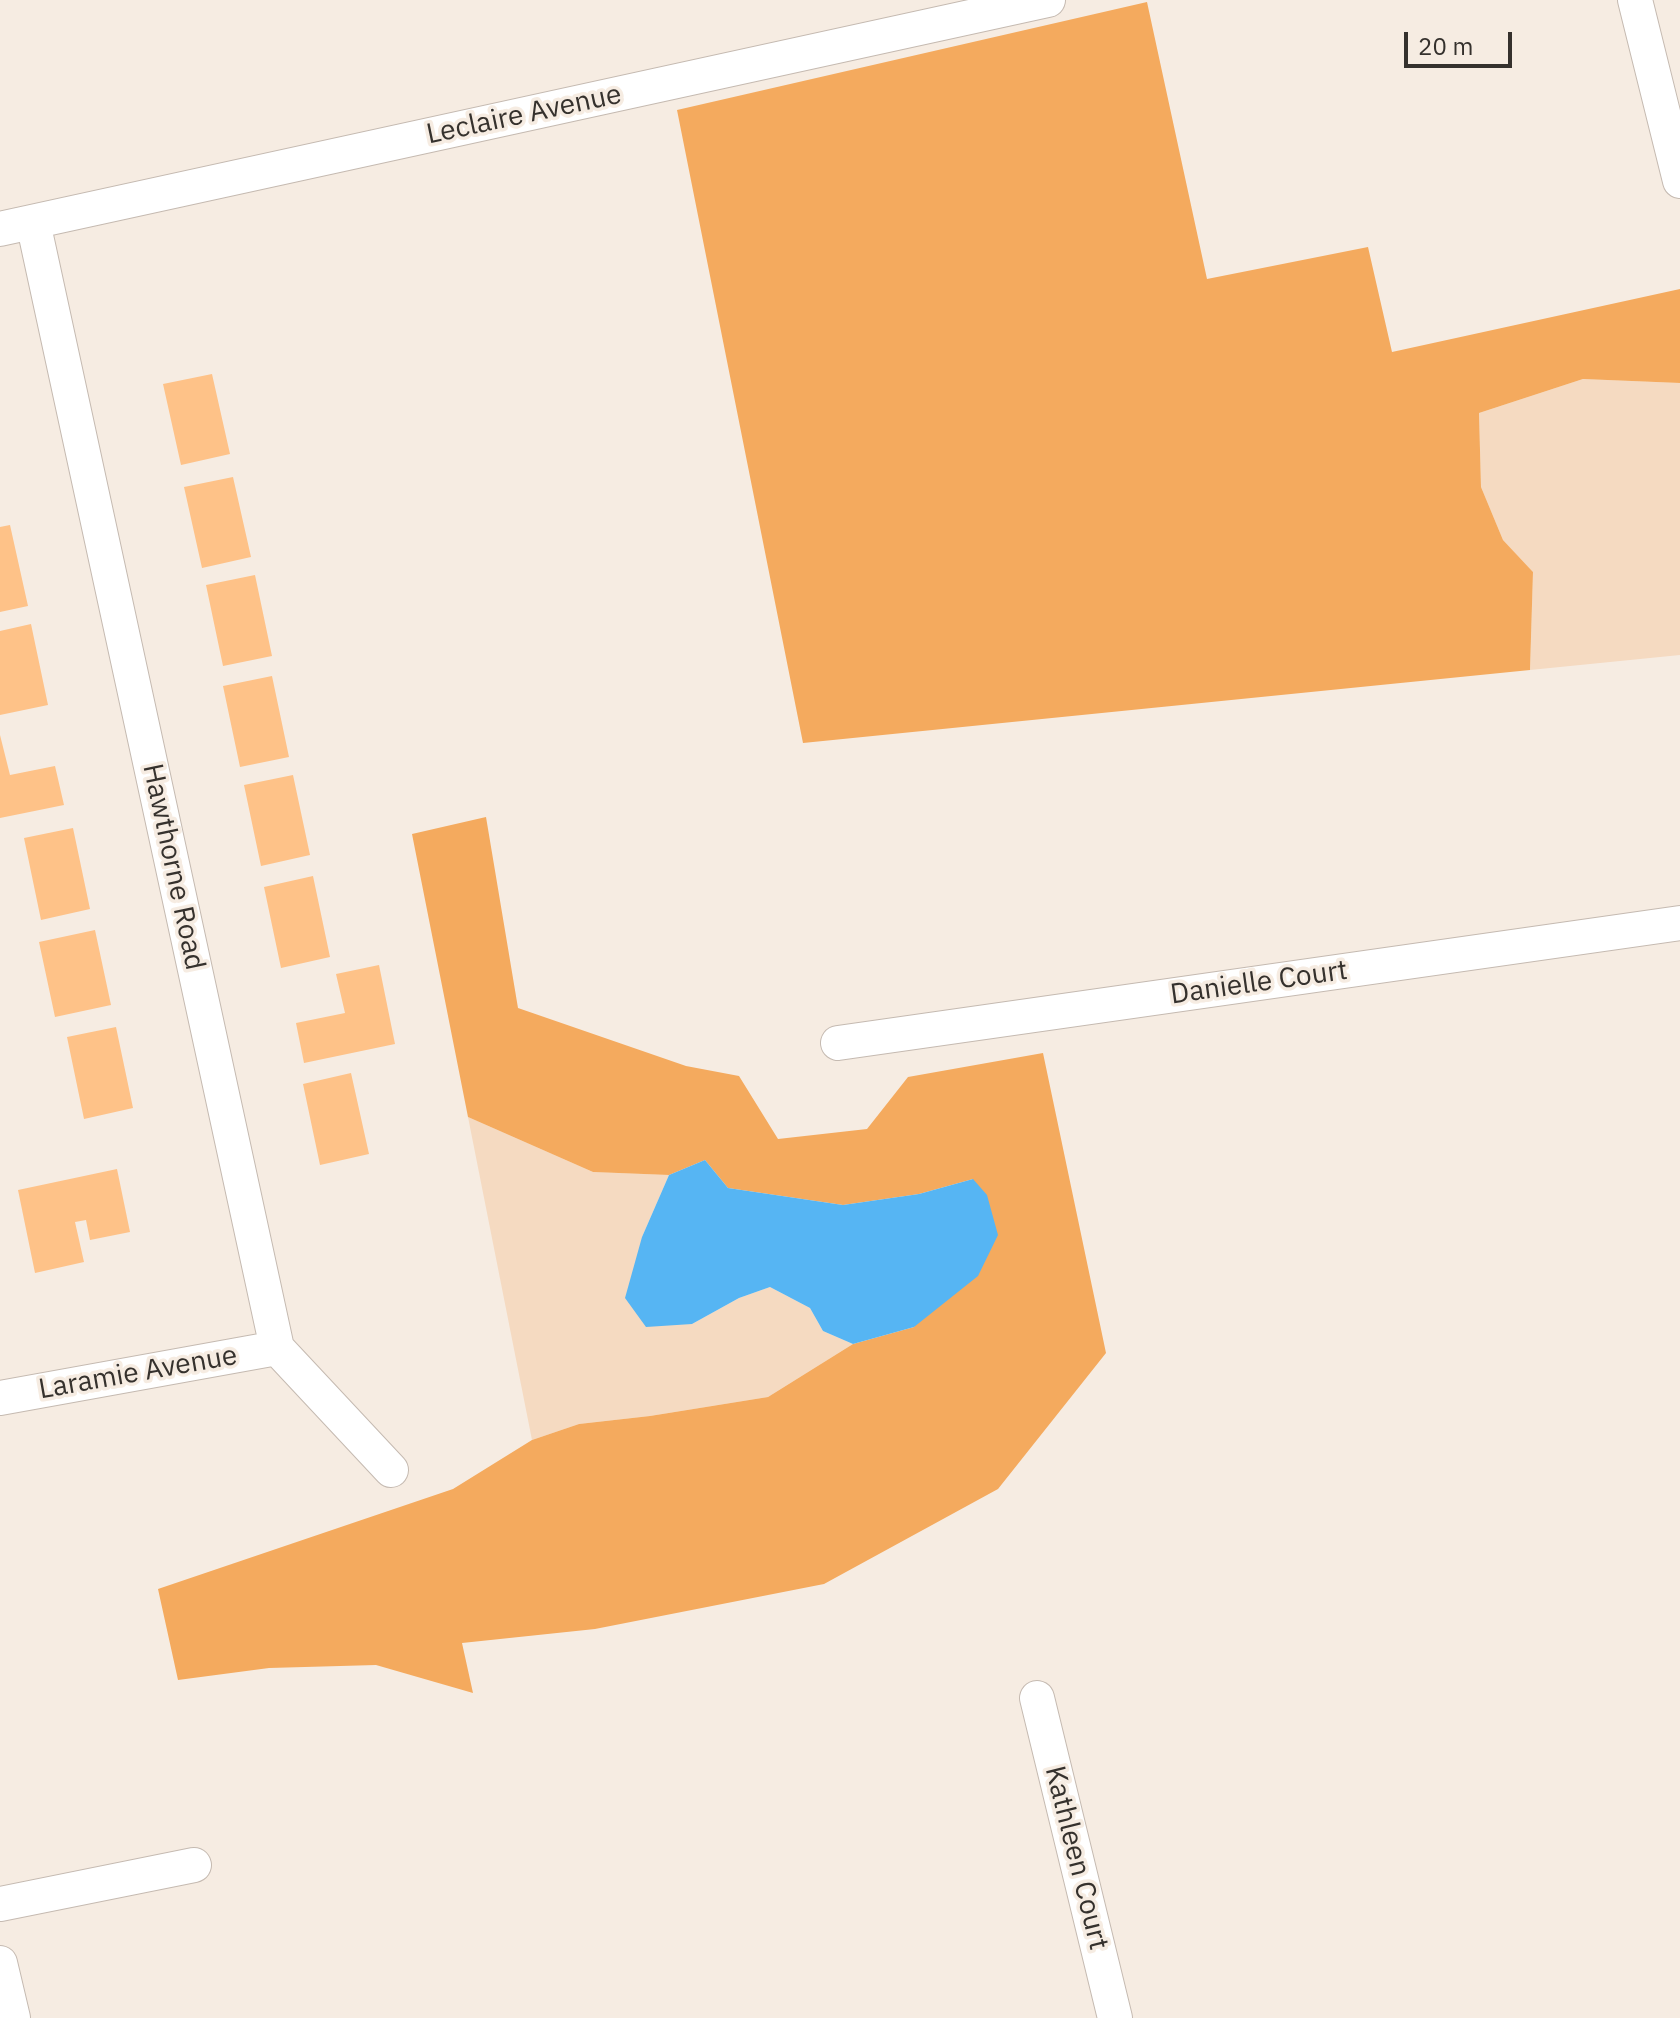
<!DOCTYPE html>
<html>
<head>
<meta charset="utf-8">
<style>
	body { margin:0 }
	#map { position:relative; width:1680px; height:2018px; overflow:hidden; background:#f6ece2; font-family:"IBM Plex Sans",sans-serif }
	canvas { display:block }
	.scale { position:absolute; left:1404px; top:32px; width:108px; height:36px; box-sizing:border-box; border:4px solid #35312d; border-top:0; padding-left:10px; font-size:24px; line-height:28px; white-space:nowrap; color:#35312d; -webkit-text-stroke:6px #f6ece2; paint-order:stroke }
</style>
</head>
<body>
<div id="map">
<canvas width="1680" height="2018"></canvas>
<div class="scale">20 m</div>
</div>
<script>
const c = document.querySelector('canvas').getContext('2d');
c.lineJoin = 'round';
function fillPath(path, color) {
  c.fillStyle = color;
  c.fill(path, 'evenodd');
}
function shape(rows) {
  const path = new Path2D();
  for (const r of rows) {
    path.moveTo(r[0], r[1]);
    for (let i = 2; i < r.length; i += 2) path.lineTo(r[i], r[i + 1]);
  }
  return path;
}
function strokePath(path, color, width, dash) {
  c.strokeStyle = color;
  c.lineWidth = width;
  c.lineCap = dash ? 'butt' : 'round';
  c.setLineDash(dash || []);
  c.stroke(path);
}
function label(font, color, halo, rows, align = 'center') {
  c.font = font + ' "IBM Plex Sans",sans-serif';
  c.lineWidth = 7;
  c.setLineDash([]);
  c.textBaseline = 'middle';
  c.strokeStyle = halo;
  c.fillStyle = color;
  for (const [text, x, y, turn = 0] of rows) {
    c.save();
    c.translate(x, y);
    c.rotate((+turn || 0) * Math.PI / 180);
    c.textAlign = isNaN(turn) ? turn : align;
    if (halo) c.strokeText(text, 0, 0);
    c.fillText(text, 0, 0);
    c.restore();
  }
}
fillPath(shape([
	[1583,379,1680,383,1680,655,1530,670,1533,572,1503,540,1481,487,1479,413],
	[468,1117,593,1172,669,1175,642,1237,692,1324,739,1298,770,1287,810,1308,823,1331,853,1344,768,1397,650,1416,579,1424,532,1440]
]), '#f5dac1');
fillPath(shape([
	[1147,2,1207,279,1368,247,1392,352,1680,289,1680,383,1583,379,1479,413,1481,487,1503,540,1533,572,1530,670,803,743,677,110],
	[486,817,518,1008,686,1066,739,1076,778,1139,867,1129,908,1077,1043,1053,1106,1353,998,1489,824,1584,595,1629,462,1643,473,1693,376,1665,269,1668,178,1680,158,1589,453,1489,532,1440,579,1424,650,1416,768,1397,853,1344,914,1327,973,1179,919,1194,843,1205,728,1188,705,1160,669,1175,593,1172,468,1117,412,834]
]), '#f4aa5e');
fillPath(shape([
	[705,1160,728,1188,843,1205,919,1194,973,1179,987,1195,998,1235,978,1276,914,1327,853,1344,823,1331,810,1308,770,1287,739,1298,692,1324,646,1327,625,1298,642,1237,669,1175]
]), '#56b5f3');
fillPath(shape([
	[212,374,230,454,181,465,163,384],
	[233,477,251,557,202,568,184,487],
	[10,525,28,606,0,612,0,527],
	[255,575,272,656,223,666,206,585],
	[31,624,48,705,0,715,0,631],
	[272,676,289,757,240,767,223,686],
	[0,735,10,775,55,766,64,805,0,818],
	[293,775,310,855,261,866,244,785],
	[73,828,90,909,41,920,24,838],
	[313,876,330,957,281,968,264,887],
	[95,930,111,1005,55,1017,39,942],
	[379,965,395,1044,304,1063,296,1023,345,1013,336,974],
	[116,1027,133,1108,84,1119,67,1037],
	[351,1073,369,1154,320,1165,303,1084],
	[117,1169,130,1232,90,1240,86,1220,75,1222,84,1262,35,1273,18,1190]
]), '#fec288');
const street = shape([
	[1635,0,1680,181],
	[33,222,277,1348,391,1470],
	[0,229,1048,0],
	[838,1043,1680,923],
	[0,1398,277,1348],
	[1037,1698,1115,2018],
	[0,1904,194,1865],
	[0,1963,13,2018]
]);
strokePath(street, '#c5bab1', 36);
strokePath(street, '#fff', 34);
label('28px', '#35312d', '#f6ece2', [
	["Leclaire Avenue",524,115,-12],
	["Hawthorne Road",173,867,78],
	["Danielle Court",1259,983,-8],
	["Laramie Avenue",138,1373,-10],
	["Kathleen Court",1076,1858,76]
]);
</script>
</body>
</html>
